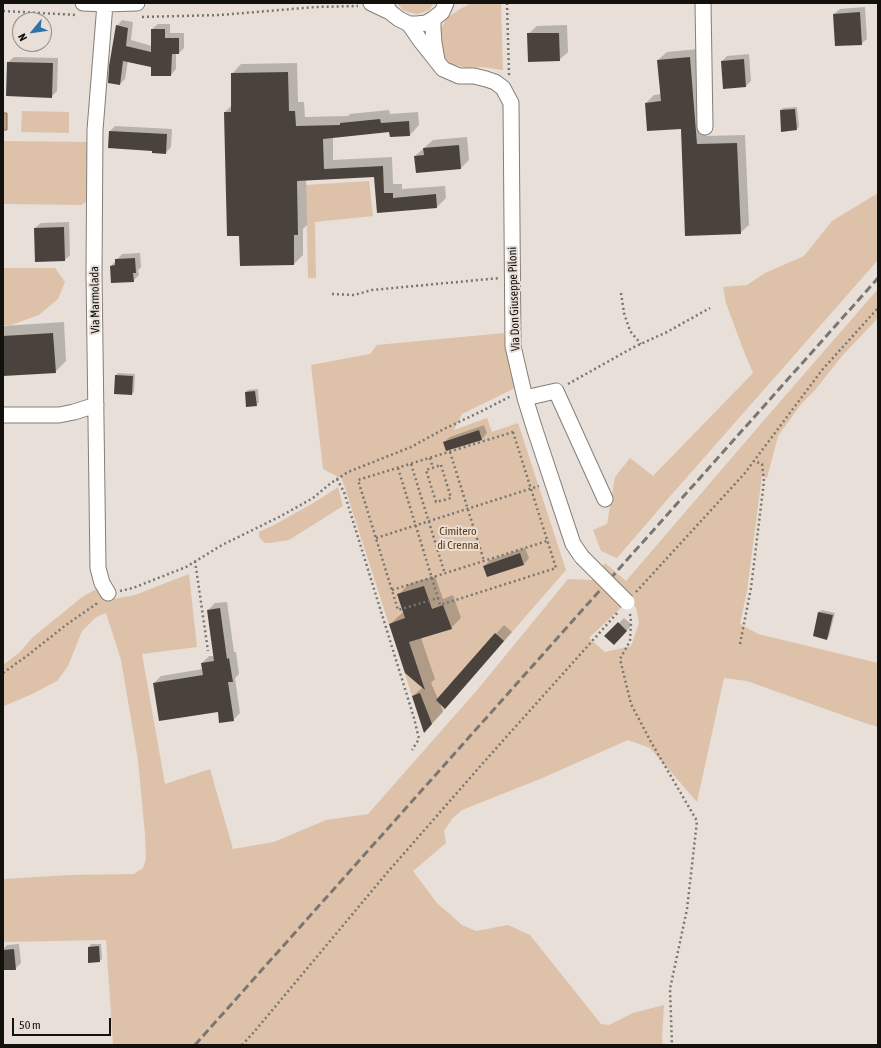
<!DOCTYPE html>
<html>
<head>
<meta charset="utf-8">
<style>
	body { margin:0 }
	#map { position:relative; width:881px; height:1048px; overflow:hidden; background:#e7dfd8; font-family:"Asap Condensed",sans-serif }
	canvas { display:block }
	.frame { position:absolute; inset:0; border:4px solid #13110e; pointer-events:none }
	.north { position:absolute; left:12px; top:12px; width:40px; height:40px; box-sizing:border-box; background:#e7dfd8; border:1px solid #928d87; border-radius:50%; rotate:241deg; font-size:11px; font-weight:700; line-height:16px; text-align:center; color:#13110e }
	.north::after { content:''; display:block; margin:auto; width:14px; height:18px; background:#2c74a8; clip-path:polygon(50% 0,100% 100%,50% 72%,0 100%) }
	.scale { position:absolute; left:12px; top:1018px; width:99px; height:18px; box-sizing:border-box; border:2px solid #13110e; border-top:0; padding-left:5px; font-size:12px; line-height:14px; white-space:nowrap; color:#13110e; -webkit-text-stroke:3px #e7dfd8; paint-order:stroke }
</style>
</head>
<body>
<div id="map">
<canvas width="881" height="1048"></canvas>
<div class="frame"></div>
<div class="north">N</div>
<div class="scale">50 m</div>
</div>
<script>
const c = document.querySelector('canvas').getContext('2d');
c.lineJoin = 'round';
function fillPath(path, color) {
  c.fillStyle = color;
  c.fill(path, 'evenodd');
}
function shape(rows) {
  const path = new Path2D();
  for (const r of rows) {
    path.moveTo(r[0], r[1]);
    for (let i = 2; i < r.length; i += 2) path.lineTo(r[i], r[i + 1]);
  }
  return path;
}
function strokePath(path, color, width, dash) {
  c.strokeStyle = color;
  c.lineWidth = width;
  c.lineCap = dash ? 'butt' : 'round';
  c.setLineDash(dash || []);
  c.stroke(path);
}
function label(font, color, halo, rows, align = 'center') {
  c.font = font + ' "Asap Condensed",sans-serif';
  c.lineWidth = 4;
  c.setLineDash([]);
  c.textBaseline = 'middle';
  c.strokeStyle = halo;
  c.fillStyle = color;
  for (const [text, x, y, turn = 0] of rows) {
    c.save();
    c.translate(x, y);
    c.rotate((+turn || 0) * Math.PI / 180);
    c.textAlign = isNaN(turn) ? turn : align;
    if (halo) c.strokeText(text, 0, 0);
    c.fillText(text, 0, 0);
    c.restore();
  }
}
fillPath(shape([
	[397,3,434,3,429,10,424,12,417,14,408,12,403,10],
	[472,3,501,3,503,70,482,67,468,68,450,64,441,53,440,30,447,18,460,9],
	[22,111,69,112,69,133,21,132],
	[3,141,88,142,86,202,81,205,3,204],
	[369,181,373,216,315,222,316,278,308,278,306,185],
	[878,193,878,260,673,493,617,558,601,551,593,530,607,524,615,477,630,458,653,476,753,373,743,349,726,303,723,287,747,285,765,273,804,256,832,221],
	[3,268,55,268,65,282,58,299,39,315,11,325,3,325],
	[878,289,878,318,842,356,815,390,802,403,778,436,767,478,762,476,747,591,740,624,758,634,878,663,878,727,862,722,747,681,724,678,697,802,650,748,628,740,540,779,462,810,452,819,444,831,446,843,413,871,437,903,462,925,476,931,508,925,530,935,601,1024,609,1025,633,1013,664,1005,662,1038,663,1045,113,1045,106,940,3,942,3,879,70,875,134,874,143,868,146,859,145,834,138,760,121,660,106,613,96,617,82,631,68,666,57,681,30,695,4,706,3,709,3,665,20,652,33,637,81,598,96,589,104,601,135,595,189,574,197,647,142,654,165,784,210,769,233,849,274,842,326,820,368,814,478,689,568,579,592,580,605,563,626,581,765,419],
	[630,599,636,608,639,623,631,646,605,652,589,638],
	[504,333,515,388,462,414,454,430,487,418,492,432,518,423,566,570,424,733,342,479,323,469,311,365,370,354,377,345],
	[338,487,343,506,289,540,270,543,265,543,259,537,259,532,276,524,315,502]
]), '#ddc2a9');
const water = shape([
	[3,113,7,113,7,130,3,130,3,113]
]);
fillPath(water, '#c0a288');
strokePath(water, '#8c7663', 1);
fillPath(shape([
	[865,7,867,39,861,44,834,14,840,9],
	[122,20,133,22,131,40,152,46,152,29,158,24,170,24,170,33,184,33,184,48,179,53,176,53,176,69,171,75,152,66,128,61,125,79,120,84,117,26],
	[567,25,568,52,559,60,528,34,537,26],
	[698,49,706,136,745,135,749,225,740,233,682,128,646,103,654,95,661,94,658,60,667,52],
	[749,54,751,81,746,86,722,61,727,56],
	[14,57,58,58,57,91,51,97,7,95,8,62],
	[297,63,298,102,304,102,305,117,348,116,350,114,389,110,390,114,418,112,419,125,410,135,390,131,333,137,333,160,392,157,393,184,402,184,402,189,445,186,446,198,437,207,378,212,375,176,306,179,307,225,303,229,303,255,294,264,240,235,225,112,232,105,232,74,241,64],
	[797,107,799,127,796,129,781,110,783,108],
	[115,126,172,129,171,147,166,153,153,150,110,131],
	[467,137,469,160,461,168,415,156,433,140],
	[69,222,70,255,65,260,35,228,41,223],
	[140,253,141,267,138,270,139,275,133,281,111,266,122,254],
	[64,322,66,361,55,372,3,375,3,326],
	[118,373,135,374,134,392,132,394,116,375],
	[258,389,259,402,256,405,246,392,248,390],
	[484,425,487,433,482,439,444,442,450,437],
	[525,548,529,558,524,564,488,576,484,566,490,560],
	[435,576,443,599,453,595,461,618,451,628,421,638,435,679,431,683,438,699,504,625,512,632,454,699,445,707,439,701,443,712,425,731,413,696,423,687,390,624,401,614,404,612,398,595,409,584],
	[227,602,234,652,236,652,239,674,235,678,240,713,233,720,218,711,154,683,161,676,203,669,202,663,209,656,214,656,208,610,215,603],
	[822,610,835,613,829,636,827,638,814,635,819,612],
	[624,618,632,625,614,644,606,636],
	[19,944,21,963,15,969,3,969,3,949,7,945],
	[91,944,101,944,102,959,99,961,89,961,89,947]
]), '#0003');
fillPath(shape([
	[860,12,862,45,835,46,833,14],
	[116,25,128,28,126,46,151,52,151,29,165,29,165,38,179,38,179,54,172,54,171,76,151,76,151,67,123,61,120,85,108,83,109,66],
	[527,33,559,33,560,61,528,62],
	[690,57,697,144,737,143,741,234,685,236,681,129,647,131,645,103,661,101,657,60],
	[744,59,746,87,723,89,721,61],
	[7,62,53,63,52,98,6,96],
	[288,72,289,111,295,111,296,126,340,125,340,123,380,119,381,123,409,121,410,136,390,137,389,132,323,139,324,169,383,166,384,193,393,193,393,198,436,194,437,208,377,213,374,177,297,181,298,235,294,235,294,265,240,266,239,236,227,236,224,112,231,112,231,73],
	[795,109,797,130,781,132,780,110],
	[109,131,167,134,166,154,152,153,152,151,108,148],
	[459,145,461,169,416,173,414,156,424,155,423,148],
	[64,227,65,261,35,262,34,228],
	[135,258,136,273,133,273,134,282,111,283,110,266,115,265,115,259],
	[53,333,56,373,3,376,3,336],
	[115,375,133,376,132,395,114,394],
	[255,391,257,406,246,407,245,392],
	[479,430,482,440,446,451,443,442],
	[520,553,524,565,487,577,483,566],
	[424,586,432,609,443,605,452,629,409,642,425,690,405,673,389,624,405,618,397,594],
	[220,608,227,659,229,658,233,682,228,682,234,721,219,723,218,712,159,721,153,683,203,675,201,663,214,661,207,610],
	[818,612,833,615,827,640,813,636],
	[618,622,627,631,614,645,604,636],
	[495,633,504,641,445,709,436,700],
	[420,693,432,724,424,733,412,696],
	[99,946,100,962,88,963,88,947],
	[14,949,16,970,3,970,3,950]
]), '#4a433d');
const minor = shape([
	[83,3,105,4,137,3],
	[371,3,390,12],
	[385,3,390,12,399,19,409,24,417,24,426,23,433,19,442,12,446,3],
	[703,3,705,127],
	[105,4,95,130,94,274,98,568,102,583,108,593],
	[433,19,433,28,434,43,437,60],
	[409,24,420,40,443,69,459,76,474,76,486,79,495,82,503,88,511,103,513,346,525,398,534,427,573,544,582,557],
	[525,398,556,391,605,499],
	[3,415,59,415,74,412,96,405]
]);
strokePath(minor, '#857e77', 17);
strokePath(shape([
	[507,3,509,74,508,76],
	[3,11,77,15],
	[142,17,220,15,316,7,358,6],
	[621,293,624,313,630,331,641,344],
	[332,294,354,295,372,290,500,278],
	[568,384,634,347,667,332,710,308],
	[513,432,556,568,440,605,438,598,398,610,358,480,513,432],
	[450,452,484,561],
	[430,458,433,468],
	[411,464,445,574],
	[441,465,451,498,436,502,426,470,441,465],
	[398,468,438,598],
	[337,479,344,492,414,718,419,739,412,750],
	[376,538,539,486],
	[195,561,208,651],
	[392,590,547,541],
	[120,591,133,588,186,567,222,545,281,516,313,498,331,483,348,472,411,447,444,429,482,411,511,396],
	[636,592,745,473,822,370,878,308],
	[630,614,631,622,630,641,620,659,631,704,651,742,697,821,687,909,670,989,672,1045],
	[740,644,751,588,764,481,762,464,754,461],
	[3,673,28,655,66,625,99,602],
	[242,1045,254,1032,386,874,483,763,619,611]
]), '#797570', 2.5, [2, 3]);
strokePath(minor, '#fff', 15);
strokePath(shape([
	[195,1045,878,278]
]), '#7b7671', 3, [8, 4]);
const minorBridge = shape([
	[582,557,627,602]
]);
strokePath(minorBridge, '#857e77', 17, []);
strokePath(minorBridge, '#fff', 15);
label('12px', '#13110e', '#e7dfd8', [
	["Via Don Giuseppe Piloni",514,299,-92],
	["Via Marmolada",95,300,-91]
]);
label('12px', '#633b0d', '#e7dfd8', [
	["Cimitero",458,531],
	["di Crenna",458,545]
]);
</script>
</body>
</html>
